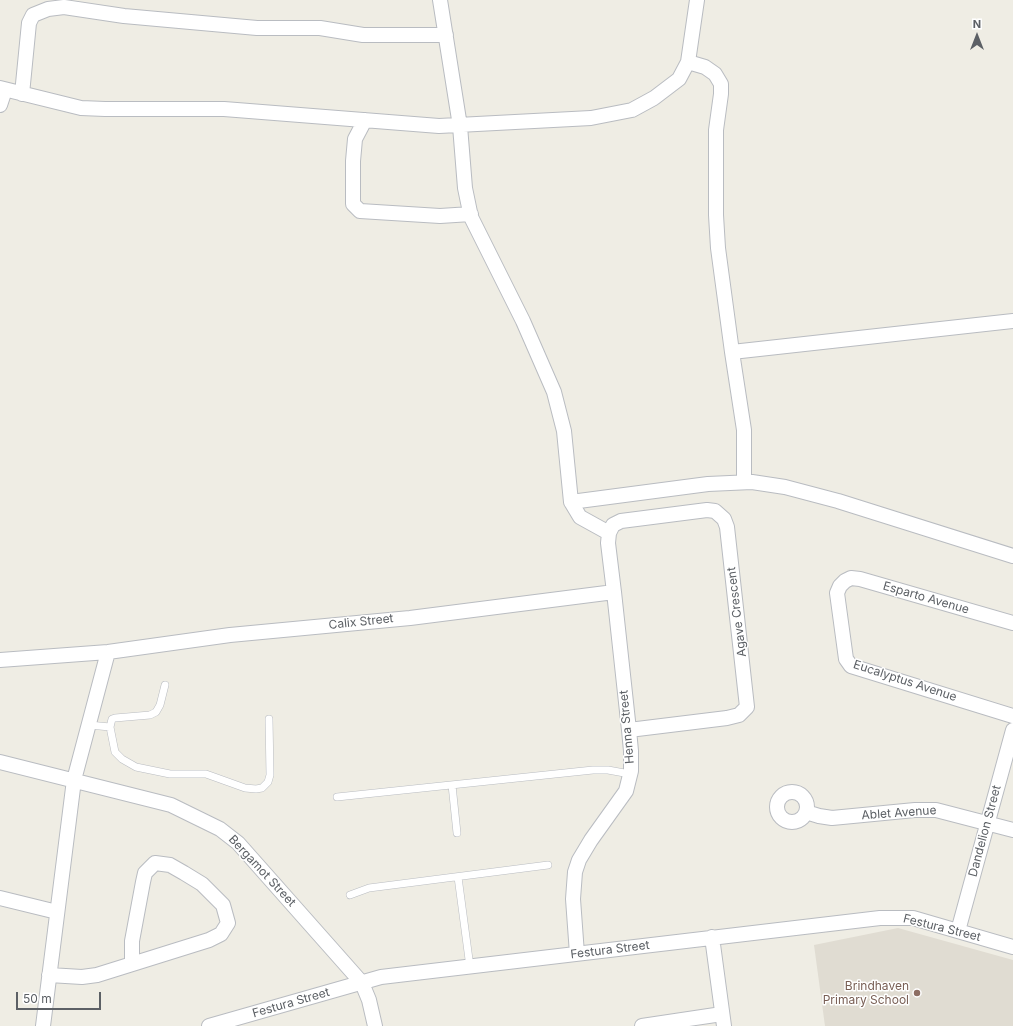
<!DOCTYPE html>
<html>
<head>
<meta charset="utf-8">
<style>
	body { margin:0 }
	#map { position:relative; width:1013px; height:1026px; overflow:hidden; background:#efede4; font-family:Inter,sans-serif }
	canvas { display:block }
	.north { position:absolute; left:957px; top:16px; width:40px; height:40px; -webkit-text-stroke:3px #fff; paint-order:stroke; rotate:0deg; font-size:11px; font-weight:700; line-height:16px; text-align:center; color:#5c6065 }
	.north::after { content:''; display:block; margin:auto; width:14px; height:18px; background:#5c6065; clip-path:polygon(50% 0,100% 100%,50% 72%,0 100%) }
	.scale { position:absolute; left:16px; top:992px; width:85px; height:18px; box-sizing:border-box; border:2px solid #5c6065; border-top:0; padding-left:5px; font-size:12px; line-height:14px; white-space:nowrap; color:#5c6065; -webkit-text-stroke:3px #fff; paint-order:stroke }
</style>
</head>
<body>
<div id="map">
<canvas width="1013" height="1026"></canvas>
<div class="north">N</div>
<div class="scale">50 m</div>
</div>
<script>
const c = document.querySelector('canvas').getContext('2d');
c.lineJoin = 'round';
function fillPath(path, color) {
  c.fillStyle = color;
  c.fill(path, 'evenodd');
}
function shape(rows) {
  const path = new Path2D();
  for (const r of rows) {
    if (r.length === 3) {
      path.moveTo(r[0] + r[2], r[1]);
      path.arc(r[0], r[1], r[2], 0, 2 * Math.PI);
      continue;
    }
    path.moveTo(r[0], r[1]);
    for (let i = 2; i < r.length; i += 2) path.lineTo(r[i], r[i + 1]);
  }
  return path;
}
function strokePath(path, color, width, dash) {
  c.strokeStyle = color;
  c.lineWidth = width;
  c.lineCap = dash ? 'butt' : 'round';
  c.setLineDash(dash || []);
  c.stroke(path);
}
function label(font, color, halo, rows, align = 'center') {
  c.font = font + ' Inter,sans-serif';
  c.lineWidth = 3;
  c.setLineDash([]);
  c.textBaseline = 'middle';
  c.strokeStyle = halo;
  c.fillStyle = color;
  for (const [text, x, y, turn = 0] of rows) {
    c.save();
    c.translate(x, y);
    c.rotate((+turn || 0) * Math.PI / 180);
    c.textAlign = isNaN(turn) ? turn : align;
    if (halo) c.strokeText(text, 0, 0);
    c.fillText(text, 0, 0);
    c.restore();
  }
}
fillPath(shape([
	[898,928,1013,960,1013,1026,825,1026,814,945]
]), '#e0dcd2');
const lane = shape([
	[89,725,110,727,115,752,122,759,136,767,170,774,206,774,245,788,256,789,262,788,268,782,270,775,269,719],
	[110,727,112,719,115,718,150,715,156,712,160,705,165,685],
	[452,785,457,833],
	[337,797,593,770,608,770,630,774],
	[458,877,470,967],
	[350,895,369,888,548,865]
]);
const street = shape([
	[440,0,460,126,465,188,471,217,523,321,554,392,564,431,571,502,580,517,609,533],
	[688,62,705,67,715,74,721,84,721,94,716,130,716,215,718,248,732,352,1013,321],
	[0,88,81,108,105,109,224,109,439,126,591,118,632,110,654,98,679,79,688,62,697,0],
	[22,94,29,23,33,15,48,9,64,7,124,16,257,28,320,28,363,35,446,35],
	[0,105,5,90],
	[365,120,355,139,353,161,353,204,360,211,440,216,471,214],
	[732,352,744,430,744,482],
	[571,502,708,484,752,482,785,487,838,501,1013,556],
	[1013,623,860,579,851,578,845,581,840,586,837,593,846,659,851,666,1013,716],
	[0,660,108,652,230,635,410,618,614,592],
	[0,762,171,805,220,829,238,843,362,983,369,1000,375,1026],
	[792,807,15],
	[806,812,819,816,832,818,915,810,936,810,1013,830],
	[0,898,57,912],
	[958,931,1013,730],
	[712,937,724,1026],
	[577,954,573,899,575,872,579,860,591,840,626,791,631,771,631,751,629,730,614,592,608,543,609,533,613,525,621,521,707,510,715,511,724,519,727,527,747,707,739,715,727,718,629,730],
	[49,975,82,977,97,975,209,940,221,934,228,923,223,905,202,884,184,873,170,865,155,863,145,873,143,882,132,941,132,964],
	[43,1026,74,780,108,652],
	[209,1026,381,977,880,918,913,918,1013,947],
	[642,1026,722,1014]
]);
strokePath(lane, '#b9bcc1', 8);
strokePath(street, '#b9bcc1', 16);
strokePath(lane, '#fff', 7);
strokePath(street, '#fff', 14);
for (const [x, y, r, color] of [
	[917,993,4,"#8d6e63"]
]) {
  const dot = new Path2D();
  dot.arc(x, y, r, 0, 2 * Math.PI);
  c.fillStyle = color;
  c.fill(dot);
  strokePath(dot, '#fff', 1.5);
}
label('12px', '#5c6065', '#fff', [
	["Esparto Avenue",926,598,16],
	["Agave Crescent",737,612,-97],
	["Calix Street",361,622,-6],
	["Eucalyptus Avenue",905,681,18],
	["Henna Street",627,727,-95],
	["Ablet Avenue",899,813,-4],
	["Dandelion Street",985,831,-75],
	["Bergamot Street",262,871,47],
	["Festura Street",942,928,14],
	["Festura Street",610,950,-7],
	["Festura Street",291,1003,-16]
]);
label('12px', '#785e54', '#fff', [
	["Brindhaven",909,986],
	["Primary School",909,1000]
], 'right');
</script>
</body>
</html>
